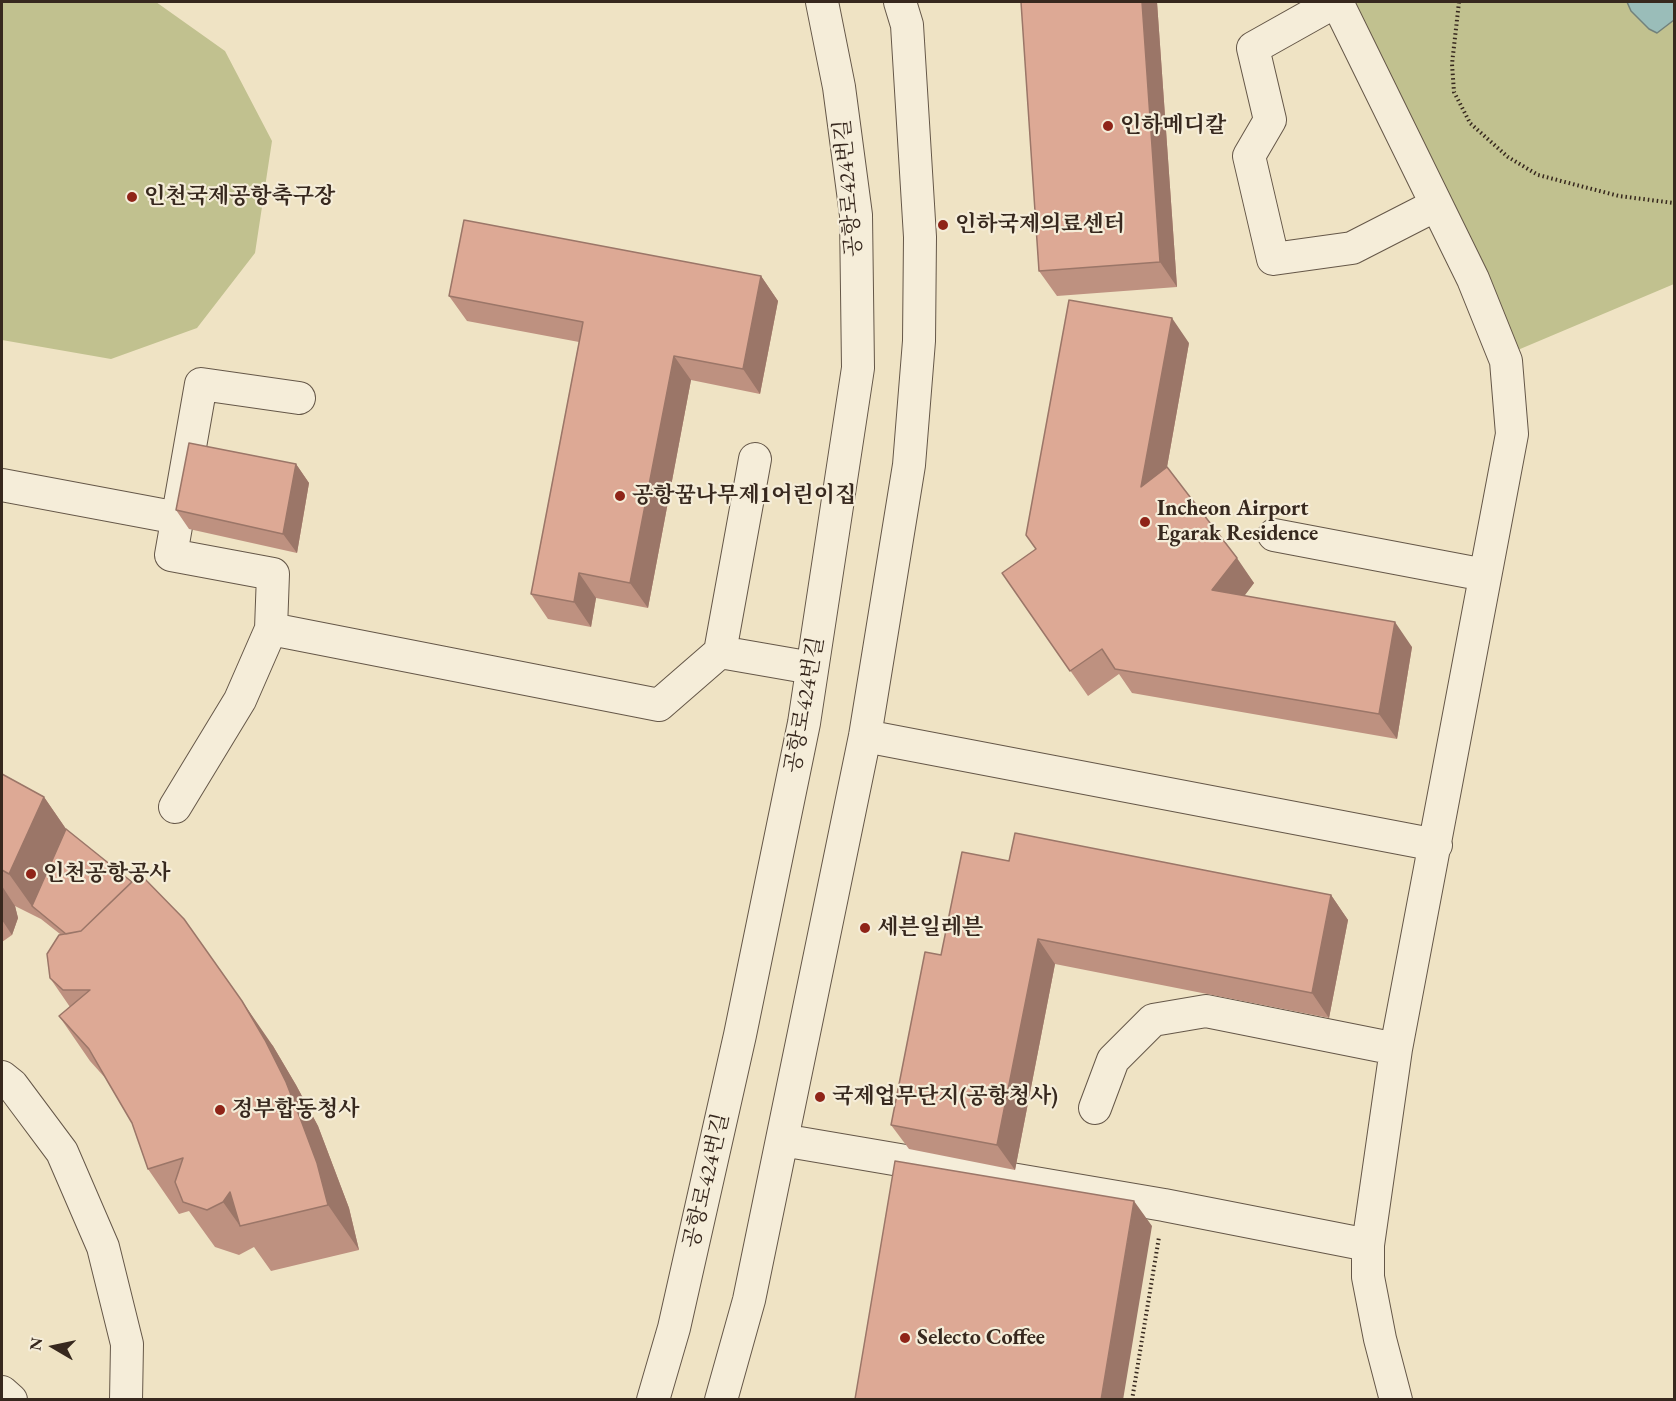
<!DOCTYPE html>
<html>
<head>
<meta charset="utf-8">
<style>
	body { margin:0 }
	#map { position:relative; width:1676px; height:1401px; overflow:hidden; background:#efe3c4; font-family:"EB Garamond",serif }
	canvas { display:block }
	.frame { position:absolute; inset:0; border:3px solid #37281e; pointer-events:none }
	.north { position:absolute; left:24px; top:1317px; width:60px; height:60px; -webkit-text-stroke:4px #f5edd9; paint-order:stroke; rotate:279deg; font-size:16px; font-weight:700; line-height:24px; text-align:center; color:#37281e }
	.north::after { content:''; display:block; margin:auto; width:21px; height:27px; background:#37281e; clip-path:polygon(50% 0,100% 100%,50% 72%,0 100%) }
</style>
</head>
<body>
<div id="map">
<canvas width="1676" height="1401"></canvas>
<div class="frame"></div>
<div class="north">N</div>
</div>
<script>
const c = document.querySelector('canvas').getContext('2d');
c.lineJoin = 'round';
function fillPath(path, color) {
  c.fillStyle = color;
  c.fill(path, 'evenodd');
}
function shape(rows) {
  const path = new Path2D();
  for (const r of rows) {
    path.moveTo(r[0], r[1]);
    for (let i = 2; i < r.length; i += 2) path.lineTo(r[i], r[i + 1]);
  }
  return path;
}
function strokePath(path, color, width, dash) {
  c.strokeStyle = color;
  c.lineWidth = width;
  c.lineCap = dash ? 'butt' : 'round';
  c.setLineDash(dash || []);
  c.stroke(path);
}
function label(font, color, halo, rows, align = 'center') {
  c.font = font + ' "EB Garamond","Noto Serif KR",serif';
  c.lineWidth = 4.5;
  c.setLineDash([]);
  c.textBaseline = 'middle';
  c.strokeStyle = halo;
  c.fillStyle = color;
  for (const [text, x, y, turn = 0] of rows) {
    c.save();
    c.translate(x, y);
    c.rotate((+turn || 0) * Math.PI / 180);
    c.textAlign = isNaN(turn) ? turn : align;
    if (halo) c.strokeText(text, 0, 0);
    c.fillText(text, 0, 0);
    c.restore();
  }
}
fillPath(shape([
	[2,2,156,2,225,51,272,141,255,253,197,328,111,359,2,340],
	[1343,2,1674,2,1674,284,1513,352]
]), '#c1c18f');
const water = shape([
	[1627,2,1674,2,1674,20,1657,33,1649,29,1631,11,1627,2]
]);
fillPath(water, '#9abdb9');
strokePath(water, '#72817b', 1.5);
const minor = shape([
	[1335,2,1253,48,1270,120,1249,156,1273,259,1352,248,1436,205],
	[1337,2,1473,279,1506,361,1512,434,1396,1049,1368,1245,1368,1277,1380,1339,1396,1400],
	[2,485,178,518],
	[1274,535,1485,575],
	[271,629,659,705,720,652,755,459],
	[720,652,812,668],
	[865,736,1436,845],
	[175,807,240,700,271,629,273,574,171,555,201,384,299,398],
	[2,1077,12,1085,62,1152,103,1247,127,1344,126,1400],
	[1095,1108,1113,1060,1153,1020,1206,1011,1396,1049],
	[782,1140,1164,1205,1368,1245],
	[2,1392,11,1400],
	[653,1400,674,1328,740,1035,804,723,858,368,856,215,839,87,822,2],
	[721,1400,749,1300,865,736,909,465,919,341,920,237,907,25,900,2]
]);
strokePath(minor, '#655748', 34);
strokePath(shape([
	[1459,2,1452,64,1454,92,1470,123,1508,157,1538,175,1619,196,1674,203],
	[1132,1400,1159,1237]
]), '#37281e', 4, [1.5, 3]);
strokePath(minor, '#f5edd9', 32);
fillPath(shape([
	[1021,2,1157,2,1177,287,1057,296,1039,271],
	[761,276,778,301,760,394,691,380,648,608,596,598,591,627,548,619,531,594,579,342,467,321,449,296],
	[1189,343,1167,467,1254,583,1244,596,1412,647,1397,739,1132,693,1119,674,1088,696,1002,573,1036,549],
	[296,464,309,483,297,553,189,529,176,510],
	[2,774,44,797,66,829,273,1046,296,1085,318,1126,349,1208,359,1250,271,1271,254,1247,239,1255,215,1247,189,1211,179,1214,148,1169,132,1123,107,1080,90,1061,59,1016,70,1007,50,978,60,934,41,919,15,906,18,918,12,935,2,942],
	[1009,861,1331,895,1348,920,1329,1018,1055,964,1015,1170,909,1149,891,1125,941,955]
]), '#be9180');
fillPath(shape([
	[1142,2,1157,2,1177,287,1160,262],
	[761,276,778,301,760,394,743,369],
	[1172,318,1189,343,1159,512,1141,487],
	[674,356,691,380,648,608,630,583],
	[296,464,309,483,297,553,283,534],
	[1237,558,1254,583,1230,615,1212,590],
	[579,573,596,598,591,627,574,602],
	[1395,622,1412,647,1397,739,1379,714],
	[44,797,75,842,32,906,41,919,9,874],
	[2,886,15,906,18,918,12,935,2,920],
	[1331,895,1348,920,1329,1018,1312,993],
	[1038,939,1055,964,1015,1170,997,1145],
	[242,1001,273,1046,296,1085,318,1126,349,1208,359,1250,328,1205],
	[230,1192,240,1226,223,1202],
	[1134,1201,1152,1226,1123,1400,1101,1400]
]), '#9b7668');
const building = shape([
	[1021,2,1142,2,1160,262,1039,271,1021,2],
	[464,220,761,276,743,369,674,356,630,583,579,573,574,602,531,594,583,322,449,296,464,220],
	[1069,300,1172,318,1141,487,1167,467,1237,558,1212,590,1395,622,1379,714,1115,669,1102,649,1070,671,1002,573,1036,549,1026,535,1069,300],
	[189,443,296,464,283,534,176,510,189,443],
	[2,774,44,797,9,874,2,870,2,774],
	[66,829,132,882,81,931,66,934,32,906,66,829],
	[1015,833,1331,895,1312,993,1038,939,997,1145,891,1125,925,952,941,955,962,852,1009,861,1015,833],
	[140,874,184,919,242,1001,265,1040,286,1082,302,1123,317,1163,328,1205,240,1226,230,1192,223,1202,207,1210,183,1202,175,1182,183,1158,148,1169,132,1123,108,1082,89,1049,59,1016,90,990,63,990,50,978,47,954,59,935,81,931,140,874],
	[895,1161,1134,1201,1101,1400,855,1399,895,1161]
]);
fillPath(building, '#dda995');
strokePath(building, '#9b7668', 1.5);
for (const [x, y, r, color] of [
	[1108,126,6,"#8f2418"],
	[132,197,6,"#8f2418"],
	[943,225,6,"#8f2418"],
	[620,496,6,"#8f2418"],
	[1145,522,6,"#8f2418"],
	[31,874,6,"#8f2418"],
	[865,928,6,"#8f2418"],
	[820,1097,6,"#8f2418"],
	[220,1110,6,"#8f2418"],
	[905,1338,6,"#8f2418"]
]) {
  const dot = new Path2D();
  dot.arc(x, y, r, 0, 2 * Math.PI);
  c.fillStyle = color;
  c.fill(dot);
  strokePath(dot, '#f5edd9', 2);
}
label('bold 22px', '#37281e', '#f5edd9', [
	["인하메디칼",1120,126],
	["인천국제공항축구장",144,197],
	["인하국제의료센터",955,225],
	["공항꿈나무제1어린이집",632,496],
	["Incheon Airport",1157,509],
	["Egarak Residence",1157,534],
	["인천공항공사",43,874],
	["세븐일레븐",877,928],
	["국제업무단지(공항청사)",832,1097],
	["정부합동청사",232,1110],
	["Selecto Coffee",917,1338]
], 'left');
label('22px', '#37281e', '#f5edd9', [
	["공항로424번길",849,188,-95],
	["공항로424번길",805,705,-80],
	["공항로424번길",707,1181,-77]
]);
</script>
</body>
</html>
